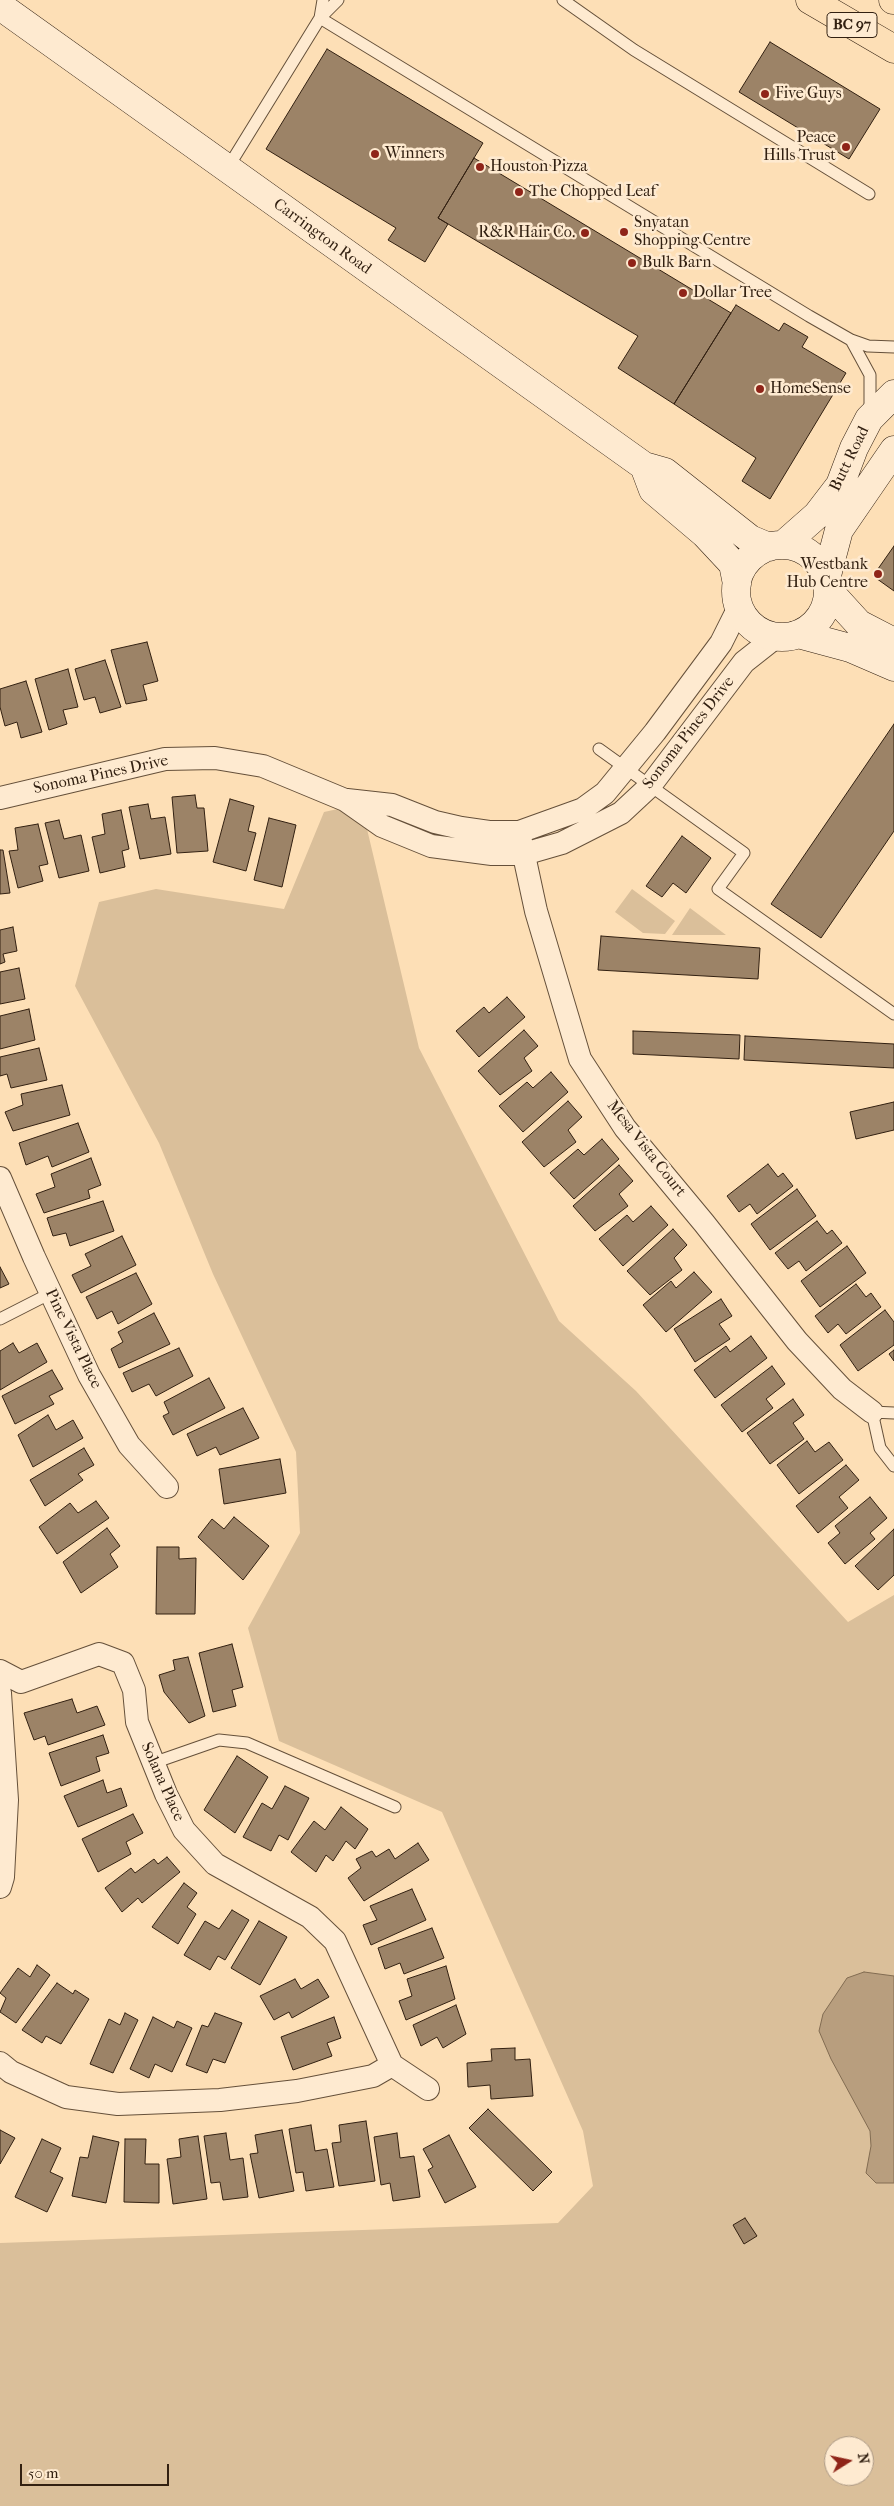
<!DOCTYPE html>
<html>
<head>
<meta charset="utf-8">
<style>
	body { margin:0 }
	#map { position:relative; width:894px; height:2506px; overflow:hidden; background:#fddfb6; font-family:"IM FELL French Canon",serif }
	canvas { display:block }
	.north { position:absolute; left:824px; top:2436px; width:50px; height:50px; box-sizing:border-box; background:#feead0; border:1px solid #ac9984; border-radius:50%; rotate:80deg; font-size:14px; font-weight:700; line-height:20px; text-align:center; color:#322011 }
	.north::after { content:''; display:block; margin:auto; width:18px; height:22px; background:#8f2418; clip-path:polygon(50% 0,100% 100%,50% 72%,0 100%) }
	.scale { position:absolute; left:20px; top:2464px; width:149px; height:22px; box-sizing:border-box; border:2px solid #322011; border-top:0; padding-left:6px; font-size:15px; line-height:18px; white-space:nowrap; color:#322011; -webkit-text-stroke:4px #feead0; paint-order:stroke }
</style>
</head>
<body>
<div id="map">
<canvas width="894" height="2506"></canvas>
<div class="north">N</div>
<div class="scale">50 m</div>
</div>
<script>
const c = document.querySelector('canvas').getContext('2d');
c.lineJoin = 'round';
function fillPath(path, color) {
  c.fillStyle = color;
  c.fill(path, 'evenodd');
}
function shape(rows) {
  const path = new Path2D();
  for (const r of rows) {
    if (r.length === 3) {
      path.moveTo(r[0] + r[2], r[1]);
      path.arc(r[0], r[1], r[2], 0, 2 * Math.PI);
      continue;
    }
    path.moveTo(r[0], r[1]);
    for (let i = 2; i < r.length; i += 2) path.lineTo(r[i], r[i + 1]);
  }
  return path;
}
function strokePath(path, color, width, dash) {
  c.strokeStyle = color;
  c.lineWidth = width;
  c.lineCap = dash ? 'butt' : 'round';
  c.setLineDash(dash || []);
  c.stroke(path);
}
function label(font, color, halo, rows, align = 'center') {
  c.font = font + ' "IM FELL French Canon",serif';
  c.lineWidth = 5;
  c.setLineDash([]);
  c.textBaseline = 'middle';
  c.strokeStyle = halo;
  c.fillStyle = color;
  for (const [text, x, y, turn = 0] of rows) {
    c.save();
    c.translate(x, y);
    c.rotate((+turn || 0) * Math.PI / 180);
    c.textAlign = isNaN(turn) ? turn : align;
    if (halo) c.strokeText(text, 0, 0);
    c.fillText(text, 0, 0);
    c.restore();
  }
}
fillPath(shape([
	[338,809,367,829,419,1048,559,1321,636,1391,848,1622,894,1595,894,2506,0,2506,0,2243,558,2223,593,2186,583,2131,442,1812,279,1741,248,1628,300,1533,296,1452,213,1274,159,1143,75,986,99,902,156,889,284,909,324,812],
	[834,2446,864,2446,864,2476,834,2476],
	[632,889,675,921,665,934,643,933,615,912],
	[690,908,726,935,672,935]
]), '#dabf9a');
const water = shape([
	[864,1972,894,1976,894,2183,876,2183,866,2173,871,2146,870,2131,831,2059,819,2031,823,2014,847,1978,864,1972]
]);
fillPath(water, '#b89e7e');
strokePath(water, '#826c52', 1);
const building = shape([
	[770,42,880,109,849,159,739,92,770,42],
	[327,49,483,143,438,218,448,224,425,262,388,240,396,228,266,149,327,49],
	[474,158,731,313,674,404,618,368,638,336,438,218,474,158],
	[736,305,779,331,784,323,808,337,802,347,846,373,770,499,742,481,756,458,674,404,736,305],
	[894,546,894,591,873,576,894,546],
	[147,642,158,681,143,685,147,700,126,704,111,650,147,642],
	[105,660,121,707,100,713,95,697,84,700,75,669,105,660],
	[68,669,78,707,63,710,67,724,49,730,35,679,68,669],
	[26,681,42,732,21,738,17,722,5,726,0,707,0,689,26,681],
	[894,724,894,831,821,938,771,904,894,724],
	[195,795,197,808,204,808,208,851,177,853,172,797,195,795],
	[230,799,254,806,248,831,256,833,246,871,213,862,230,799],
	[148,804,151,819,165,817,171,854,140,859,129,807,148,804],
	[121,810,129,849,122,851,125,867,100,873,92,837,105,834,102,814,121,810],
	[269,818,296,825,282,887,254,880,269,818],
	[59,820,64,839,81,835,89,871,59,878,45,823,59,820],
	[38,824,48,864,39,866,43,881,18,888,9,851,18,850,15,828,38,824],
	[682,836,711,858,686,893,673,883,662,897,646,886,682,836],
	[0,850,3,850,10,893,0,894,0,850],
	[13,927,17,951,3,954,5,962,0,964,0,930,13,927],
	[601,936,760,948,758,979,598,970,601,936],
	[19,968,25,999,0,1004,0,972,19,968],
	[507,997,525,1017,479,1057,456,1031,484,1007,489,1013,507,997],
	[29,1009,35,1040,0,1049,0,1016,29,1009],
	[524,1030,538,1046,524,1058,532,1071,500,1095,478,1071,524,1030],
	[633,1031,740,1035,739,1059,633,1054,633,1031],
	[745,1036,894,1044,894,1068,744,1060,745,1036],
	[39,1048,47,1080,11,1088,7,1074,0,1076,0,1057,39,1048],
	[551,1072,568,1092,523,1132,499,1106,527,1082,533,1088,551,1072],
	[62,1085,70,1115,13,1131,5,1112,23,1105,21,1094,62,1085],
	[568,1101,582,1117,568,1130,576,1142,544,1167,522,1142,568,1101],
	[894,1102,894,1130,856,1139,850,1112,894,1102],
	[78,1123,89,1152,52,1167,48,1156,26,1165,19,1143,78,1123],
	[602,1139,619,1159,574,1199,550,1173,578,1149,584,1155,602,1139],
	[91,1158,101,1185,88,1190,90,1198,44,1213,36,1194,55,1187,51,1174,91,1158],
	[768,1164,778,1177,783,1173,793,1186,757,1214,750,1204,739,1212,727,1196,768,1164],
	[619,1165,633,1181,619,1194,628,1206,595,1231,573,1206,619,1165],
	[797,1189,816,1216,770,1250,751,1224,797,1189],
	[103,1201,114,1231,70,1246,66,1233,53,1236,47,1218,103,1201],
	[651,1206,668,1225,623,1266,599,1239,627,1215,633,1222,651,1206],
	[817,1221,827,1234,832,1230,842,1243,806,1271,799,1261,788,1269,775,1253,817,1221],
	[673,1229,687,1245,674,1258,682,1270,650,1295,627,1271,673,1229],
	[122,1236,136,1265,81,1293,72,1275,91,1266,85,1254,122,1236],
	[847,1246,866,1273,820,1307,801,1281,847,1246],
	[0,1267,9,1284,0,1288,0,1267],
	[694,1272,712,1292,666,1332,643,1305,671,1281,676,1288,694,1272],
	[136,1273,152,1304,118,1324,112,1311,97,1319,86,1297,136,1273],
	[856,1284,866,1297,871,1293,881,1307,846,1334,838,1324,828,1333,815,1316,856,1284],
	[721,1299,732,1316,719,1324,730,1339,695,1362,674,1329,721,1299],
	[885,1310,894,1322,894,1345,858,1371,840,1345,885,1310],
	[154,1313,170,1344,119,1368,111,1349,123,1342,118,1332,154,1313],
	[751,1336,767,1358,715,1398,694,1370,726,1346,730,1352,751,1336],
	[13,1343,19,1353,37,1343,47,1362,0,1390,0,1351,13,1343],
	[179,1348,193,1376,156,1396,149,1384,132,1392,123,1373,179,1348],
	[894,1350,894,1361,889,1354,894,1350],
	[772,1366,785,1384,766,1399,773,1408,742,1432,721,1405,772,1366],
	[52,1370,63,1389,49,1396,54,1404,15,1424,2,1396,52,1370],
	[209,1378,225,1408,173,1435,163,1416,169,1413,164,1402,209,1378],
	[793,1399,804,1415,793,1423,804,1439,770,1464,747,1433,793,1399],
	[243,1408,259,1438,220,1455,216,1447,197,1456,187,1434,243,1408],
	[48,1415,56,1430,73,1420,83,1438,33,1467,18,1435,48,1415],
	[807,1441,815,1452,829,1442,843,1460,799,1494,777,1465,807,1441],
	[84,1448,94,1465,78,1474,83,1480,45,1506,30,1480,84,1448],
	[280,1459,286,1493,224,1504,219,1469,280,1459],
	[846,1465,859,1480,839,1497,848,1508,818,1533,796,1506,846,1465],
	[870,1497,887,1518,870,1533,875,1539,845,1564,828,1543,840,1533,835,1526,870,1497],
	[96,1501,109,1518,57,1554,39,1527,70,1503,78,1513,96,1501],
	[234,1517,269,1546,243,1580,198,1537,212,1519,224,1529,234,1517],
	[107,1528,120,1546,110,1554,118,1567,81,1593,63,1562,107,1528],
	[894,1529,894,1575,878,1590,855,1566,894,1529],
	[157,1547,179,1547,179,1559,196,1558,195,1614,156,1614,157,1547],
	[232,1644,243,1687,232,1690,236,1706,213,1712,199,1653,232,1644],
	[188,1657,205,1716,189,1723,164,1692,159,1675,175,1670,173,1660,188,1657],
	[72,1699,77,1713,97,1706,105,1725,48,1745,45,1736,34,1740,24,1713,72,1699],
	[103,1735,109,1753,96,1757,100,1771,61,1786,49,1753,103,1735],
	[237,1756,268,1777,235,1833,204,1810,237,1756],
	[103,1780,107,1793,121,1788,127,1806,78,1827,64,1796,103,1780],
	[285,1786,309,1798,288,1840,279,1835,271,1851,243,1837,262,1803,272,1809,285,1786],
	[341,1807,368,1829,355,1849,346,1841,333,1861,326,1855,316,1872,291,1852,314,1821,325,1830,341,1807],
	[133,1814,143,1833,126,1842,131,1854,98,1872,82,1839,133,1814],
	[418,1843,429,1860,364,1901,348,1878,361,1868,356,1859,372,1851,376,1857,389,1849,395,1859,418,1843],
	[167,1857,180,1872,142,1903,138,1898,122,1912,105,1888,131,1868,135,1873,154,1859,158,1864,167,1857],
	[184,1883,197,1893,187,1907,196,1914,178,1944,152,1927,184,1883],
	[412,1889,426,1920,371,1945,363,1925,377,1920,370,1906,412,1889],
	[232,1910,249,1920,225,1960,218,1956,210,1970,184,1955,205,1921,219,1929,232,1910],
	[259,1921,287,1937,260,1985,231,1968,259,1921],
	[432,1928,444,1958,404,1974,400,1963,385,1969,378,1948,432,1928],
	[37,1965,50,1975,16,2023,0,2012,6,1998,0,1993,18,1968,30,1977,37,1965],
	[446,1966,455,1999,406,2020,399,2001,412,1996,407,1979,446,1966],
	[295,1979,301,1989,318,1979,329,1997,292,2018,289,2012,274,2020,260,1996,295,1979],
	[57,1983,73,1994,75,1990,89,1999,61,2044,46,2036,42,2043,22,2030,57,1983],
	[456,2005,466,2034,443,2048,437,2037,421,2046,413,2025,456,2005],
	[125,2013,138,2020,113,2073,90,2064,109,2019,120,2025,125,2013],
	[215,2013,242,2023,225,2063,213,2059,207,2073,186,2065,202,2025,208,2027,215,2013],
	[153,2017,174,2028,177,2021,192,2028,172,2072,155,2064,149,2078,130,2069,153,2017],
	[334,2017,341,2038,327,2043,332,2056,293,2070,281,2037,334,2017],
	[515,2048,515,2060,530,2059,533,2096,491,2099,490,2085,468,2087,467,2063,492,2061,491,2049,515,2048],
	[488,2109,552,2172,533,2191,469,2128,488,2109],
	[366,2121,375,2181,339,2186,332,2143,341,2142,339,2125,366,2121],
	[311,2125,315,2151,327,2149,334,2187,306,2191,303,2172,296,2173,289,2129,311,2125],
	[0,2130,15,2138,0,2164,0,2130],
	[282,2130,294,2191,259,2198,250,2154,258,2153,255,2135,282,2130],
	[226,2133,230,2160,243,2158,248,2197,223,2200,220,2182,211,2183,204,2136,226,2133],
	[397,2133,400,2158,414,2156,420,2197,393,2201,390,2183,381,2185,374,2137,397,2133],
	[449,2135,476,2187,445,2203,428,2170,433,2167,423,2149,449,2135],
	[93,2136,119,2142,106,2203,72,2196,80,2157,88,2158,93,2136],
	[198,2136,207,2199,173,2204,167,2159,181,2157,179,2139,198,2136],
	[42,2139,61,2148,50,2172,63,2178,47,2212,15,2197,42,2139],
	[125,2139,146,2139,145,2164,159,2164,159,2203,124,2202,125,2139],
	[745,2218,757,2236,744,2244,733,2225,745,2218]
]);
fillPath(building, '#9c8367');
strokePath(building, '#322011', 1);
const lane = shape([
	[563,0,634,50,869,194],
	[320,18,809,316,851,340,868,346,894,347],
	[320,18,323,0],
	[227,169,320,18,338,0],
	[851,340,870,375,870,413],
	[599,749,744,853,718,889,894,1014],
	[0,1319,51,1293],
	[894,1413,872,1412,880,1448,894,1466],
	[153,1763,219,1740,247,1743,395,1807]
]);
const street = shape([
	[0,798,165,759,215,758,263,766,345,800,382,826,431,846,492,854,524,854,562,843,621,813,650,786,744,662,777,636],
	[347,800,392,805,435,822,461,828,489,832,519,832,583,809,605,793,655,732,721,643,739,607],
	[519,832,536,911,580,1059,625,1128,704,1223,797,1341,842,1389,872,1412],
	[0,1178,34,1257,89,1375,129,1445,167,1487],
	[0,1671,21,1682,99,1654,123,1663,134,1690,137,1722,166,1794,184,1830,215,1864,310,1917,335,1941,392,2065,373,2076,297,2091,220,2100,118,2104,66,2097,11,2072,0,2063],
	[0,1693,7,1800,3,1877,0,1887],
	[392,2065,428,2089]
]);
const secondary = shape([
	[0,6,644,466,665,472,750,539,769,547],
	[644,466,653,490,705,534,733,564,737,584],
	[783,545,817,515,840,485,854,448,869,419,894,394],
	[782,591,46],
	[826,579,839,530,894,450],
	[828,590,859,624,894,642],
	[798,634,850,648,894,667]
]);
const highway = shape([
	[810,0,894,49],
	[893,0,894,0]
]);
strokePath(lane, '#65503a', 13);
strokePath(street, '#65503a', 24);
strokePath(secondary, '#322011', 29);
strokePath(highway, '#322011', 29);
strokePath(lane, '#feead0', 11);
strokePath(street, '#feead0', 22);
strokePath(secondary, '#feead0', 28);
strokePath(highway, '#fddfb6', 28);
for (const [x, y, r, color] of [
	[765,94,5,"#8f2418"],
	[846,147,5,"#8f2418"],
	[375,154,5,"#8f2418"],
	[480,167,5,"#8f2418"],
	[519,192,5,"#8f2418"],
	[624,232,5,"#8f2418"],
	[585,233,5,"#8f2418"],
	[632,263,5,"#8f2418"],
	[683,293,5,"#8f2418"],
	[760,389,5,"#8f2418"],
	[878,574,5,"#8f2418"]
]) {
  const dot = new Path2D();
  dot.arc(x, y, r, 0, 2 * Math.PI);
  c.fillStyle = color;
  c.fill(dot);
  strokePath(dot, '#feead0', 2);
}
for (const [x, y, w] of [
	[852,25,50]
]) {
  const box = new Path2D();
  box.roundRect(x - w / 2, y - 12.5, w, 25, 4);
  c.fillStyle = '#feead0';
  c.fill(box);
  strokePath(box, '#322011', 1);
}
label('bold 15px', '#322011', null, [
	["BC 97",852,25]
]);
label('16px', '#322011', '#feead0', [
	["Five Guys",775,94],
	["Peace",836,138,"right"],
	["Hills Trust",836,156,"right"],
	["Winners",385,154],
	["Houston Pizza",490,167],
	["The Chopped Leaf",529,192],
	["Snyatan",634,223],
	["Shopping Centre",634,241],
	["R&R Hair Co.",575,233,"right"],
	["Bulk Barn",642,263],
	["Dollar Tree",693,293],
	["HomeSense",770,389],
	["Westbank",868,565,"right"],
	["Hub Centre",868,583,"right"]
], 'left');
label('16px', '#322011', '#feead0', [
	["Carrington Road",322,237,36],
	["Butt Road",850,459,-64],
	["Sonoma Pines Drive",689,733,-52],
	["Sonoma Pines Drive",101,775,-12],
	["Mesa Vista Court",646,1149,52],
	["Pine Vista Place",73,1339,64],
	["Solana Place",162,1782,66]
]);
</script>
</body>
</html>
